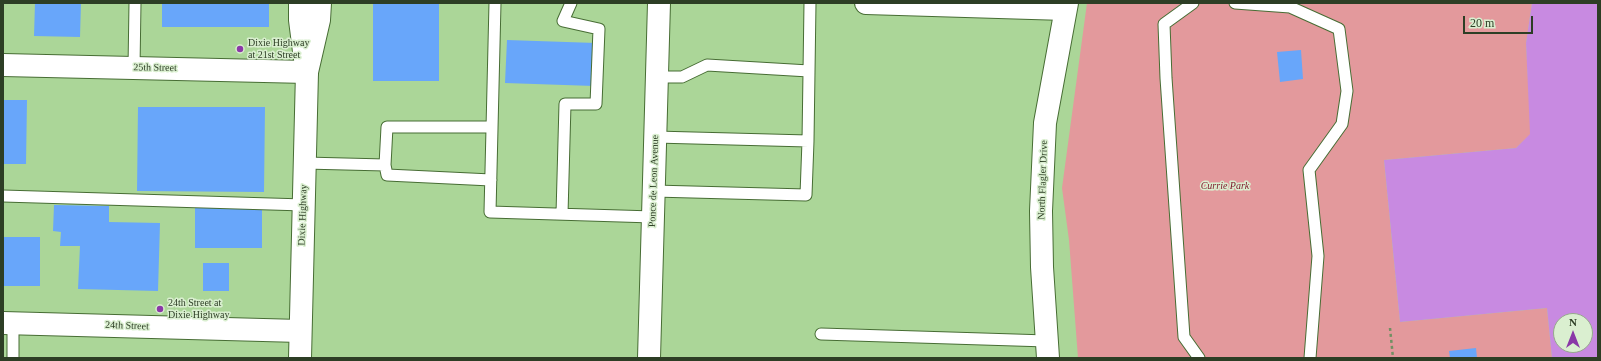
<!DOCTYPE html>
<html>
<head>
<meta charset="utf-8">
<style>
	body { margin:0 }
	#map { position:relative; width:1601px; height:361px; overflow:hidden; background:#abd698; font-family:Georgia,serif }
	canvas { display:block }
	.frame { position:absolute; inset:0; border:4px solid #2d3e25; pointer-events:none }
	.north { position:absolute; left:1553px; top:313px; width:40px; height:40px; box-sizing:border-box; background:#daefd0; border:1px solid #95a88c; border-radius:50%; rotate:0deg; font-size:11px; font-weight:700; line-height:16px; text-align:center; color:#2d3e25 }
	.north::after { content:''; display:block; margin:auto; width:14px; height:18px; background:#8a38a7; clip-path:polygon(50% 0,100% 100%,50% 72%,0 100%) }
	.scale { position:absolute; left:1463px; top:16px; width:70px; height:18px; box-sizing:border-box; border:2px solid #2d3e25; border-top:0; padding-left:5px; font-size:12px; line-height:14px; white-space:nowrap; color:#2d3e25; -webkit-text-stroke:3px #daefd0; paint-order:stroke }
</style>
</head>
<body>
<div id="map">
<canvas width="1601" height="361"></canvas>
<div class="frame"></div>
<div class="north">N</div>
<div class="scale">20 m</div>
</div>
<script>
const c = document.querySelector('canvas').getContext('2d');
c.lineJoin = 'round';
function fillPath(path, color) {
  c.fillStyle = color;
  c.fill(path, 'evenodd');
}
function shape(rows) {
  const path = new Path2D();
  for (const r of rows) {
    path.moveTo(r[0], r[1]);
    for (let i = 2; i < r.length; i += 2) path.lineTo(r[i], r[i + 1]);
  }
  return path;
}
function strokePath(path, color, width, dash) {
  c.strokeStyle = color;
  c.lineWidth = width;
  c.lineCap = dash ? 'butt' : 'round';
  c.setLineDash(dash || []);
  c.stroke(path);
}
function label(font, color, halo, rows, align = 'center') {
  c.font = font + ' Georgia,serif';
  c.lineWidth = 3;
  c.setLineDash([]);
  c.textBaseline = 'middle';
  c.strokeStyle = halo;
  c.fillStyle = color;
  for (const [text, x, y, turn = 0] of rows) {
    c.save();
    c.translate(x, y);
    c.rotate((+turn || 0) * Math.PI / 180);
    c.textAlign = isNaN(turn) ? turn : align;
    if (halo) c.strokeText(text, 0, 0);
    c.fillText(text, 0, 0);
    c.restore();
  }
}
fillPath(shape([
	[1087,3,1532,3,1526,43,1531,134,1516,148,1384,160,1400,322,1547,308,1552,358,1078,358,1069,240,1062,188]
]), '#e3999c');
fillPath(shape([
	[1532,3,1598,3,1598,358,1552,358,1547,308,1400,322,1384,160,1516,148,1530,134,1526,43],
	[1561,321,1585,321,1585,345,1561,345]
]), '#c88ae1');
fillPath(shape([
	[35,3,81,3,80,37,34,36],
	[162,3,269,3,269,27,162,27],
	[373,3,439,3,439,81,373,81],
	[507,40,596,43,594,86,505,83],
	[1301,50,1303,79,1280,82,1277,52],
	[3,100,27,100,26,164,3,164],
	[138,107,265,107,264,192,137,191],
	[54,205,109,206,109,222,160,223,158,291,78,289,80,246,60,246,61,232,53,231],
	[195,208,262,208,262,248,195,248],
	[3,237,40,237,40,286,3,286],
	[203,263,229,263,229,291,203,291],
	[1476,348,1477,358,1450,358,1449,351]
]), '#68a6fa');
const lane = shape([
	[495,3,490,212,653,217],
	[1193,3,1164,24,1166,78,1184,337,1199,358],
	[1235,3,1290,7,1339,29,1347,91,1342,124,1309,170,1318,256,1310,358],
	[134,68,135,3],
	[657,77,682,77,707,65,809,71],
	[655,137,808,141,810,3],
	[305,163,385,165,387,127,492,127],
	[385,165,387,175,491,180],
	[654,191,806,195,808,141],
	[3,196,304,205],
	[562,214,565,104,596,104,599,29,563,21,571,3],
	[821,334,1047,341],
	[13,358,13,323]
]);
const street = shape([
	[866,3,1065,9],
	[649,358,659,3]
]);
const secondary = shape([
	[300,3,300,20,305,59],
	[307,72,319,20,320,3],
	[1048,358,1042,267,1041,211,1045,123,1067,3]
]);
const primary = shape([
	[3,65,307,72,300,358],
	[3,323,300,331]
]);
strokePath(lane, '#476d34', 13);
strokePath(street, '#476d34', 24);
strokePath(secondary, '#476d34', 24);
strokePath(primary, '#476d34', 24);
strokePath(shape([
	[1390,328,1393,358]
]), '#719063', 2.5, [3, 3]);
strokePath(lane, '#fff', 11);
strokePath(street, '#fff', 22);
strokePath(secondary, '#fff', 22);
strokePath(primary, '#fff', 22);
for (const [x, y, r, color] of [
	[240,49,4,"#8a38a7"],
	[160,309,4,"#8a38a7"]
]) {
  const dot = new Path2D();
  dot.arc(x, y, r, 0, 2 * Math.PI);
  c.fillStyle = color;
  c.fill(dot);
  strokePath(dot, '#daefd0', 1.5);
}
label('10px', '#2d3e25', '#daefd0', [
	["Dixie Highway",248,43],
	["at 21st Street",248,55],
	["24th Street at",168,303],
	["Dixie Highway",168,315]
], 'left');
label('10px', '#2d3e25', '#daefd0', [
	["25th Street",155,68,1],
	["North Flagler Drive",1043,180,-88],
	["Ponce de Leon Avenue",654,181,-88],
	["Dixie Highway",303,215,-88],
	["24th Street",127,326,2]
]);
label('italic 10px', '#811c2e', '#daefd0', [
	["Currie Park",1225,186]
]);
</script>
</body>
</html>
